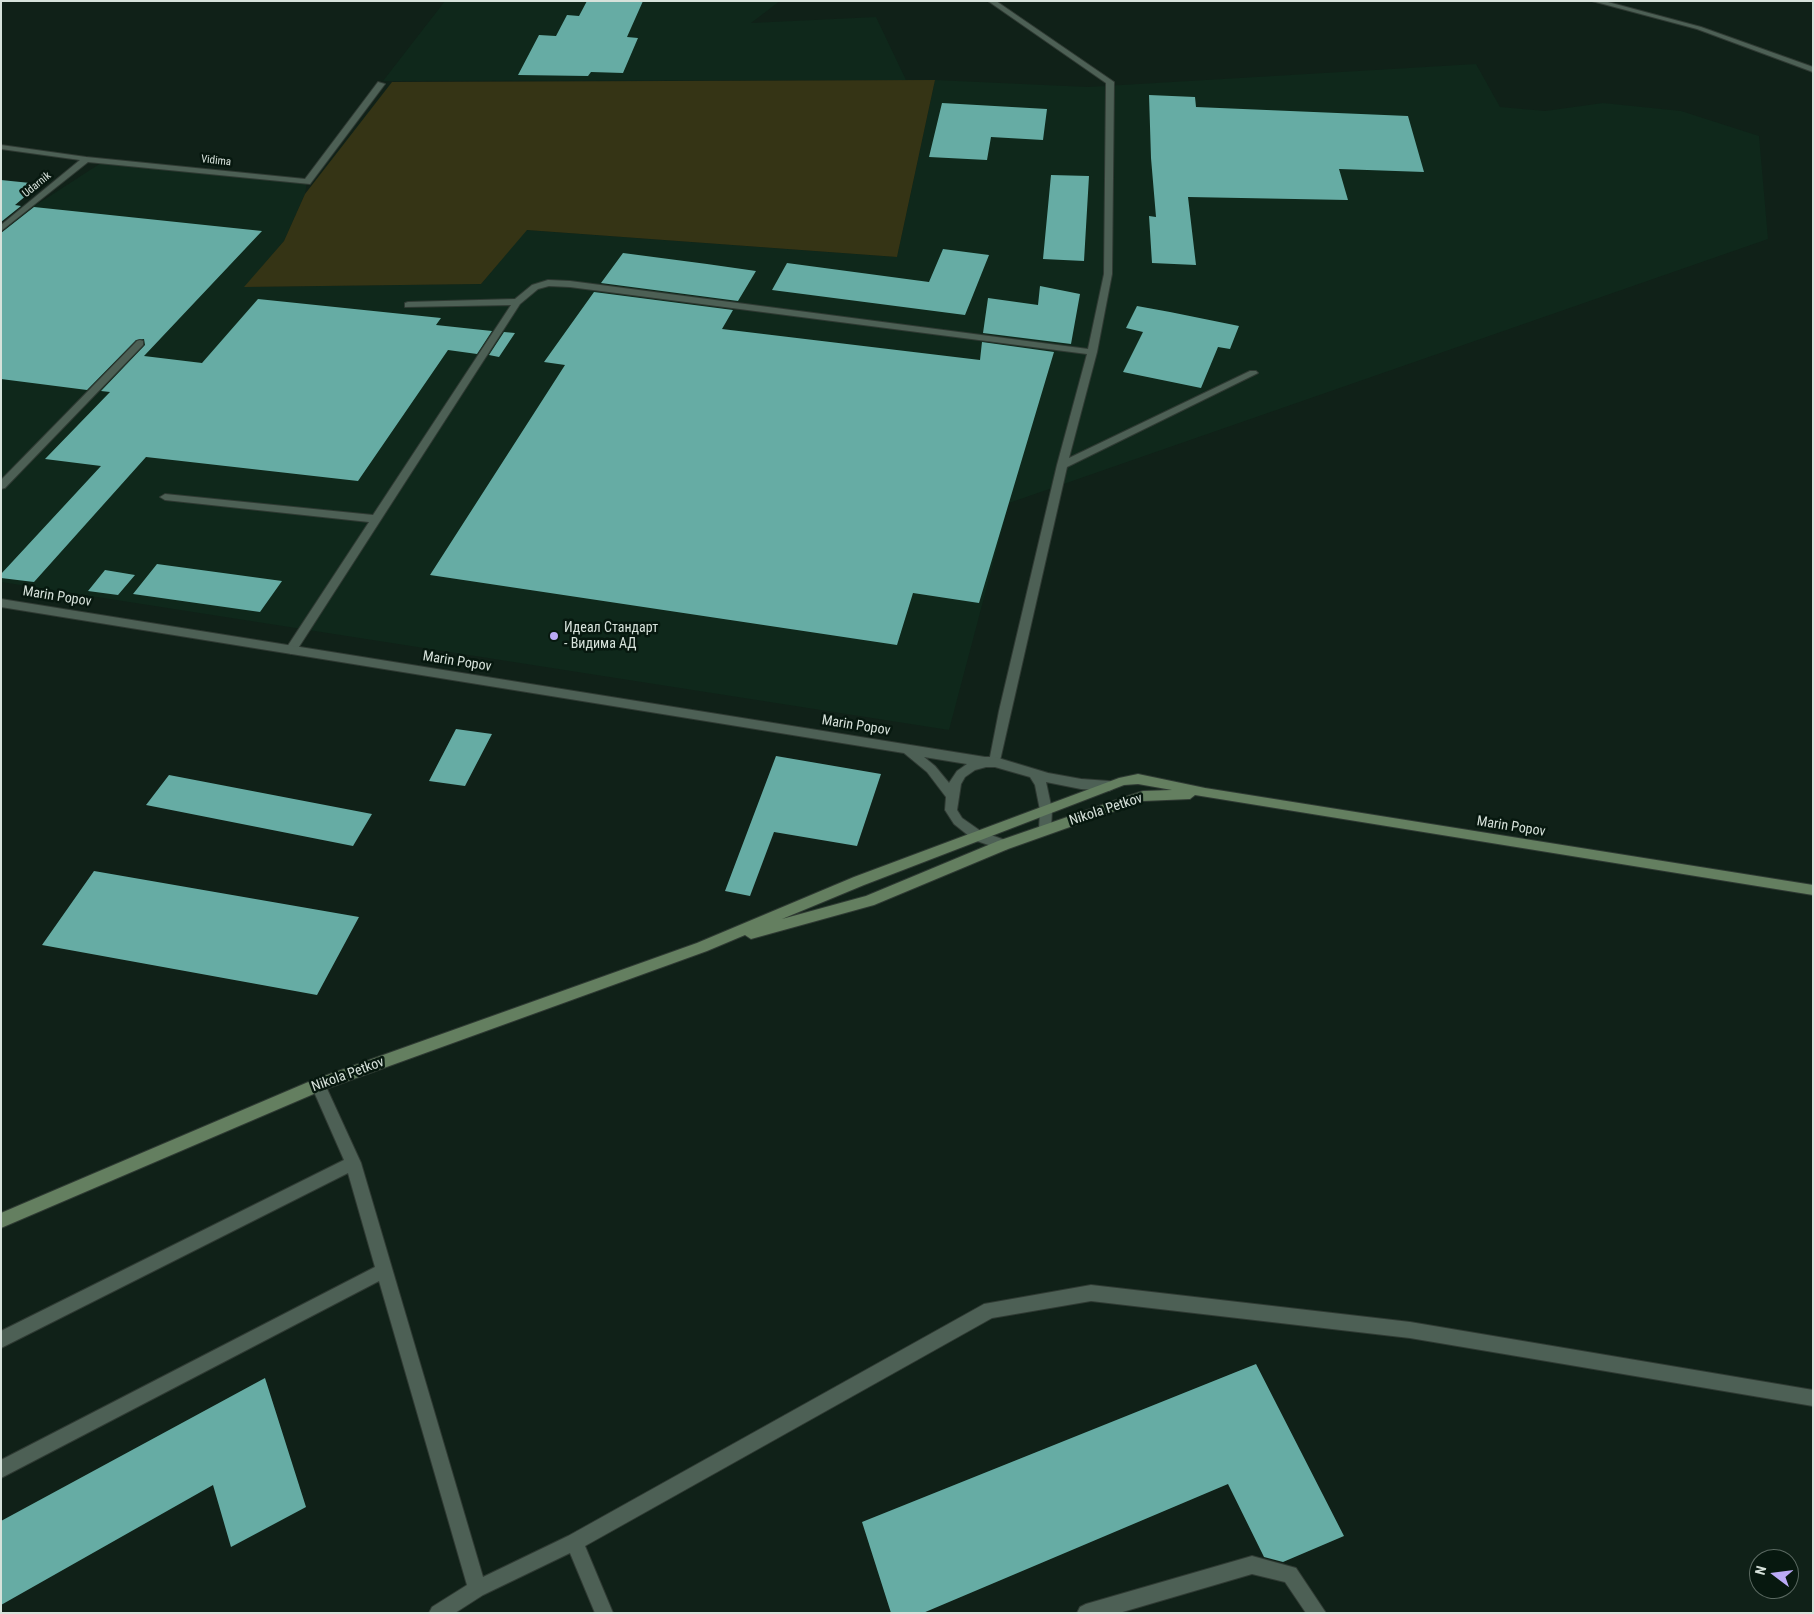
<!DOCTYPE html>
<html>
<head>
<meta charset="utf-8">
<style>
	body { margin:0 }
	#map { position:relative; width:1814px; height:1614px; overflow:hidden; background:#102118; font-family:"Roboto Condensed",sans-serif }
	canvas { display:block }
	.frame { position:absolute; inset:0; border:2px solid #d7e2db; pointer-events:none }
	.north { position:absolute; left:1749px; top:1549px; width:50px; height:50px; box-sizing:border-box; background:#07180f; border:1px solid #5a6961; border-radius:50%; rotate:285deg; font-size:14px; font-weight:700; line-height:20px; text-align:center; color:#d7e2db }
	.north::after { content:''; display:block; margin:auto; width:18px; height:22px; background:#bbaaf6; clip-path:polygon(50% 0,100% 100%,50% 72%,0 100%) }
</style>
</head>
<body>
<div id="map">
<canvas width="1814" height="1614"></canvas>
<div class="frame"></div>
<div class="north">N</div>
</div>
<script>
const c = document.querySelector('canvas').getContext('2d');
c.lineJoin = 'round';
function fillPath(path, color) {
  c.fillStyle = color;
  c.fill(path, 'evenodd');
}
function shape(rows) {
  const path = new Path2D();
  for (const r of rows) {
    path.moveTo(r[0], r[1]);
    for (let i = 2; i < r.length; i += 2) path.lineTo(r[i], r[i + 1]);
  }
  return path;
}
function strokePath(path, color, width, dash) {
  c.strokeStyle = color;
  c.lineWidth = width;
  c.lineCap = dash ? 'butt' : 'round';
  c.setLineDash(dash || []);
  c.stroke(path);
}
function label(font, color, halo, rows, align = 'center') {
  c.font = font + ' "Roboto Condensed",sans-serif';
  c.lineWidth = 5;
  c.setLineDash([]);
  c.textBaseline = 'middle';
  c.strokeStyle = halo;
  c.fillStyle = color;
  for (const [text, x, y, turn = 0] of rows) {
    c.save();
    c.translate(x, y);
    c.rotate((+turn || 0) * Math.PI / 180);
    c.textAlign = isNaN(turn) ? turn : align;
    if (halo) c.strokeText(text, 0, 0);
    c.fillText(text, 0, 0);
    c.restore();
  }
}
fillPath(shape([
	[445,1,780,1,751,23,876,17,906,80,383,81],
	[1476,64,1500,107,1545,111,1603,103,1681,111,1759,136,1768,239,1009,503,949,730,1,582,1,233,33,207,104,161,307,182,305,194,284,241,245,287,481,284,526,230,897,257,935,80,1088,87]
]), '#0f281b');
fillPath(shape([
	[935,80,897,257,527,230,481,284,244,287,284,241,305,194,392,82]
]), '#353415');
fillPath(shape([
	[587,1,643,1,627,37,638,38,623,73,591,72,588,76,518,75,539,35,556,36,567,15,579,16],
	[1149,95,1195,97,1196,107,1408,116,1424,172,1339,169,1348,200,1188,197,1196,265,1152,263,1149,216,1156,217,1151,158],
	[942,103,1047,109,1043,140,991,137,987,160,929,157],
	[1051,175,1089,176,1084,261,1043,259],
	[1,180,40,184,15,205,21,206,1,222],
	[34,207,262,231,144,356,202,363,258,299,441,318,436,325,492,331,477,354,448,350,358,481,146,457,34,582,1,578,1,574,101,466,45,459,110,392,101,391,145,345,144,339,136,340,87,390,1,379,1,233],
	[943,249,989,255,965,315,772,290,787,263,929,282],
	[623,253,707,264,756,271,738,301,601,283],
	[1040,286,1080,294,1071,344,983,333,988,298,1038,305],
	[594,292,733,310,722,329,980,360,982,342,1054,352,979,603,913,593,897,645,430,575,565,365,544,362],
	[1137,306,1170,312,1239,326,1230,349,1218,347,1201,388,1123,372,1143,332,1126,328],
	[504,332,515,333,499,357,489,355],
	[157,564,282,581,260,612,133,594],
	[105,570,135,575,118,595,88,591],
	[456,729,492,734,465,786,429,781],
	[776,756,881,774,857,846,774,832,750,896,725,891],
	[169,775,372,814,353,846,146,805],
	[94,871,359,917,317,995,42,945],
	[1256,1364,1344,1536,1283,1562,1264,1557,1228,1484,923,1613,891,1613,862,1522],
	[265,1378,306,1507,231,1547,213,1485,1,1605,1,1521]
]), '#66aca4');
const service = shape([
	[988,1,996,1,1114,82,1112,274,1097,352,1069,458,1250,371,1256,371,1258,373,1067,467,999,765,991,765,989,762,999,711,1057,465,1087,354,570,287,549,286,538,289,520,304,295,653,291,654,285,650,369,522,165,500,160,497,165,494,373,515,511,305,405,307,405,303,408,302,515,299,532,285,548,280,570,281,1088,349,1104,274,1106,83,988,1],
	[1592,1,1604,1,1701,27,1813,67,1813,72,1697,29,1592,1],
	[140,340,143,341,143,345,5,488,1,489,1,480,137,341,140,340]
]);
const minor = shape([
	[378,82,385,84,310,184,88,162,1,231,1,225,80,160,1,149,1,145,86,157,305,179,378,82],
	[1,599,985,757,995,757,1048,773,1081,779,1109,781,1113,783,1115,786,1113,789,1109,791,1081,789,1046,782,1052,810,1051,830,1049,833,1045,835,1041,833,1039,830,1040,810,1035,785,1030,777,995,767,986,767,975,770,965,777,961,784,957,810,962,818,982,832,1008,841,1009,845,1008,849,1003,850,974,840,954,824,945,810,946,797,927,772,904,753,1,607,1,599],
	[924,757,967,764,957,771,949,783,935,766,924,757],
	[318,1079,323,1080,361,1163,483,1577,568,1536,984,1304,1091,1285,1410,1322,1813,1390,1813,1406,1410,1338,1091,1301,992,1318,585,1546,613,1613,595,1613,570,1553,483,1595,455,1613,429,1613,432,1607,467,1585,379,1281,1,1478,1,1460,375,1267,348,1173,1,1348,1,1331,344,1160,311,1085,313,1080,318,1079],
	[1252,1556,1296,1568,1326,1613,1306,1613,1285,1582,1252,1574,1119,1613,1077,1613,1080,1607,1086,1604,1252,1556]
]);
const secondary = shape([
	[1138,774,1205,788,1813,885,1813,895,1195,795,1190,799,1143,801,1008,849,874,905,751,939,745,935,707,951,323,1090,1,1228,1,1213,313,1080,697,943,854,877,1119,778,1138,774],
	[1138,784,1172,790,1143,791,1122,798,998,841,866,896,782,919,864,885,1124,785,1138,784]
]);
strokePath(service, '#2f3a33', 2);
strokePath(minor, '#2f3a33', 2);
strokePath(secondary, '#2f3a33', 2);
fillPath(service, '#4d6055');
fillPath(minor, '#4d6055');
fillPath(secondary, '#647f60');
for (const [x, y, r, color] of [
	[554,636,5,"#bbaaf6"]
]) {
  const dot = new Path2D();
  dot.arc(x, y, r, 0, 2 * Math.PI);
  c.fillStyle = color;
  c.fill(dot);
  strokePath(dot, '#07180f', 2);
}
label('11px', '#d7e2db', '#07180f', [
	["Vidima",216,161,6],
	["Udarnik",37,185,-39]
]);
label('14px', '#d7e2db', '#07180f', [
	["Marin Popov",57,597,9],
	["Marin Popov",457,662,9],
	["Marin Popov",856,726,9],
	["Nikola Petkov",1106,810,-18],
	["Marin Popov",1511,827,9],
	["Nikola Petkov",348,1075,-20]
]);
label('14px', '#d7e2db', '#07180f', [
	["Идеал Стандарт",564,628],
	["- Видима АД",564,644]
], 'left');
</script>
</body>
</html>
